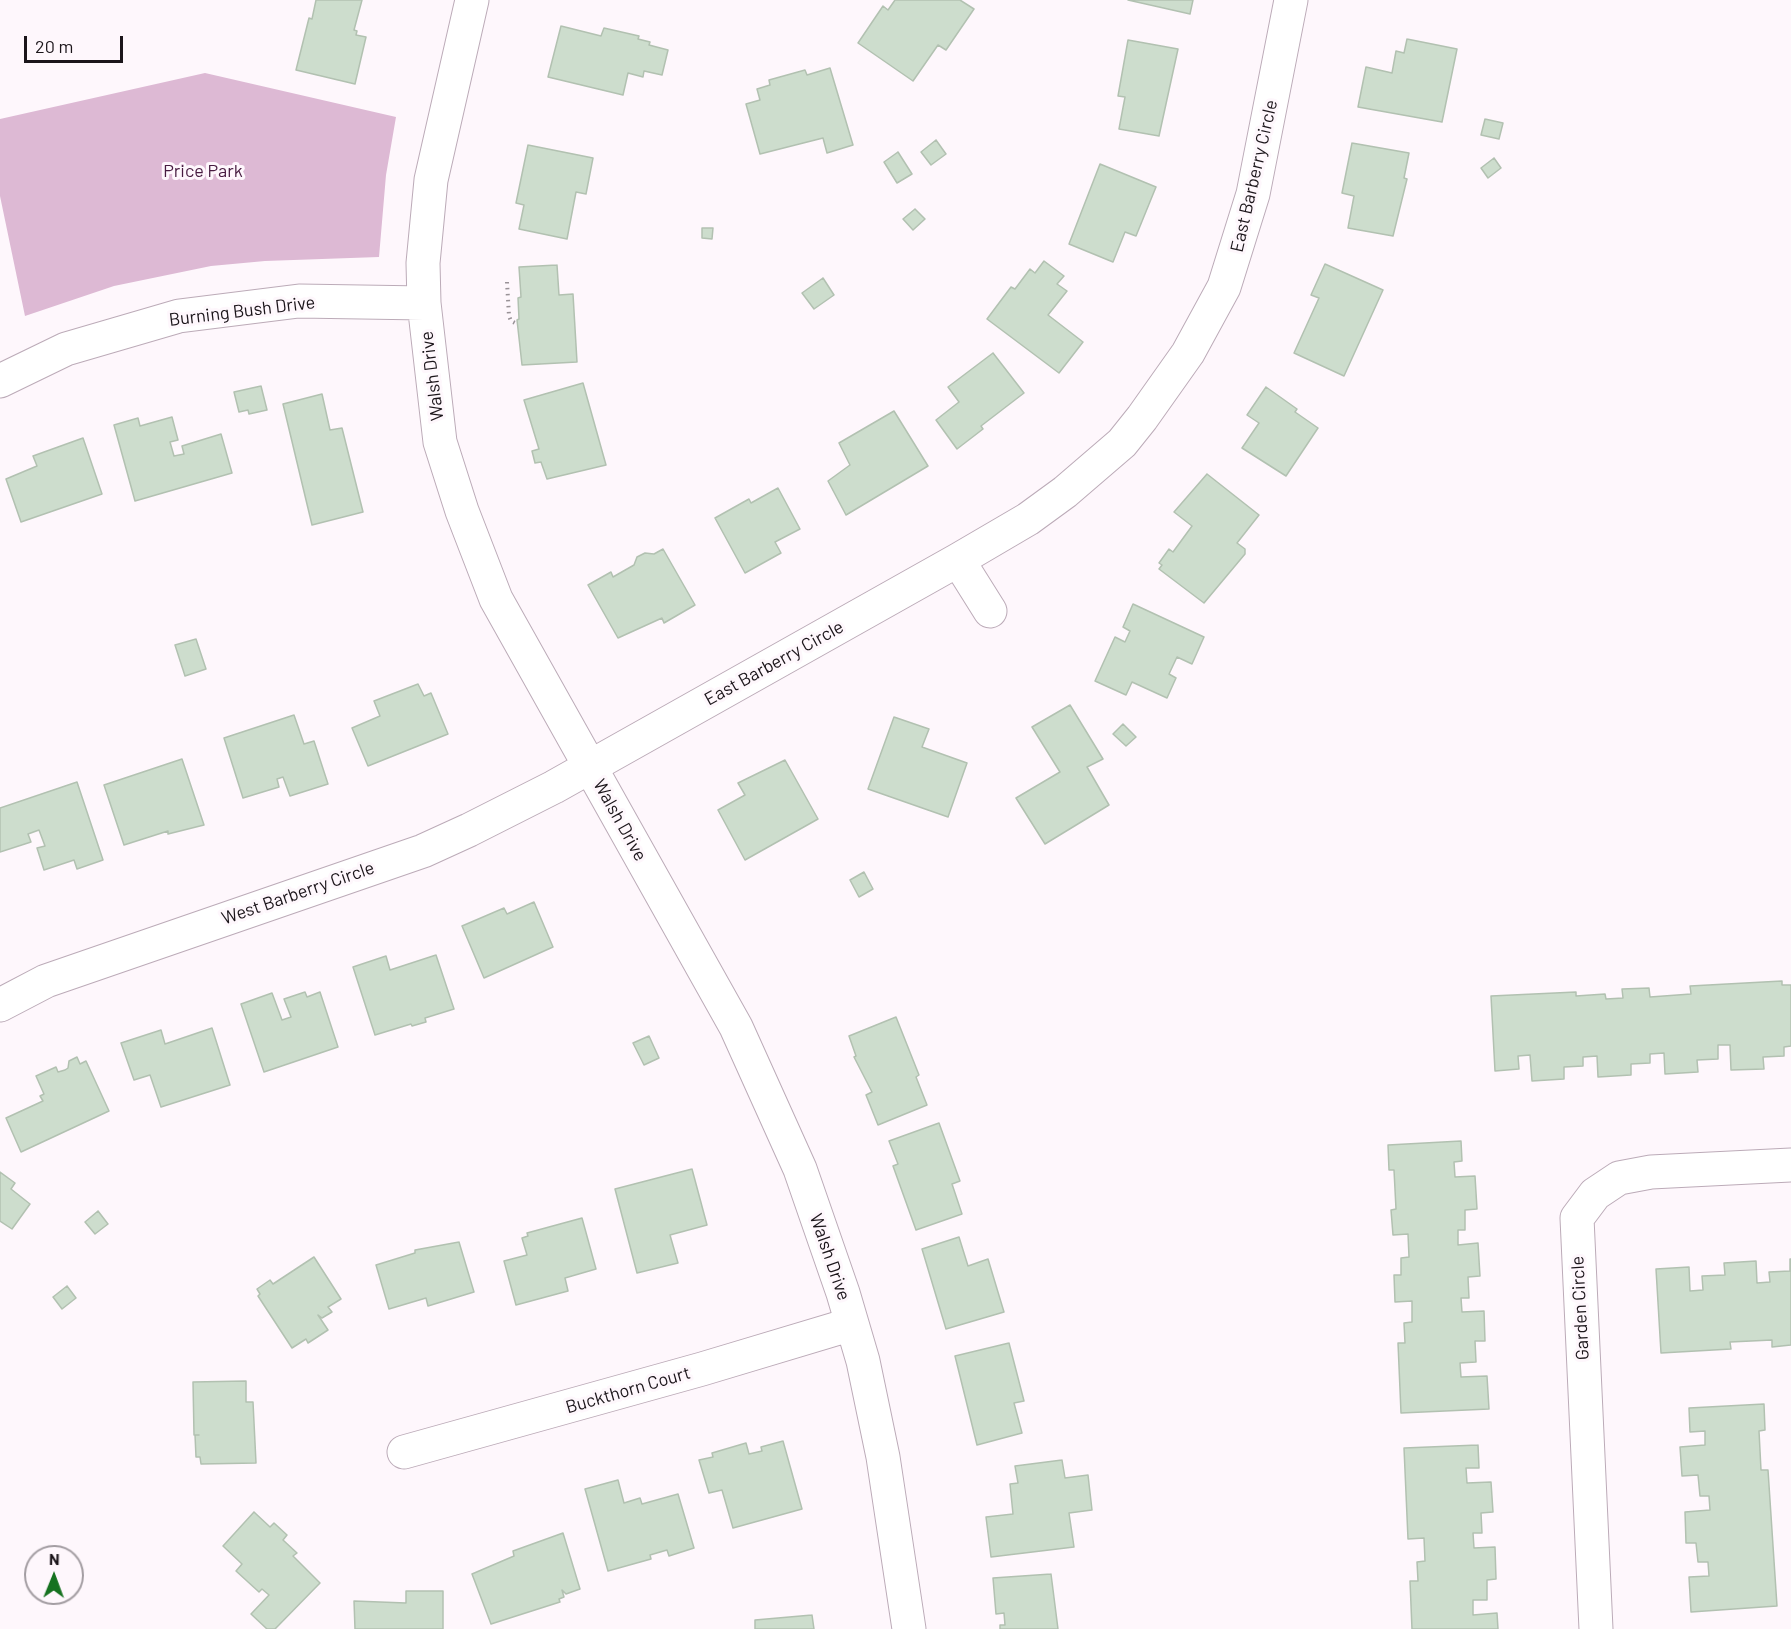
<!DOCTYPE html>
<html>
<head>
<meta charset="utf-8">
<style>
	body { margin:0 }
	#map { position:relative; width:1791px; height:1629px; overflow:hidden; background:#fef7fc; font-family:Barlow,sans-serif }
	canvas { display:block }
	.north { position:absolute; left:24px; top:1545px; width:60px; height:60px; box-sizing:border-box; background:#fef7fc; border:2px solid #a39da2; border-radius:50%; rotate:1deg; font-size:16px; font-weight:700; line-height:24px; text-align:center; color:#1b151a }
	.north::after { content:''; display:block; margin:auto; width:21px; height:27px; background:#167220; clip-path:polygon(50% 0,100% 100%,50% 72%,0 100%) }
	.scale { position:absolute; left:24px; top:36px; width:99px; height:27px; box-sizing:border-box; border:3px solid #1b151a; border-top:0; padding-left:8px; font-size:18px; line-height:21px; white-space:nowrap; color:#1b151a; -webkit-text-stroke:4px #fef7fc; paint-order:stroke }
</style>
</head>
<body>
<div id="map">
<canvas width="1791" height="1629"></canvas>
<div class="north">N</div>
<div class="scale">20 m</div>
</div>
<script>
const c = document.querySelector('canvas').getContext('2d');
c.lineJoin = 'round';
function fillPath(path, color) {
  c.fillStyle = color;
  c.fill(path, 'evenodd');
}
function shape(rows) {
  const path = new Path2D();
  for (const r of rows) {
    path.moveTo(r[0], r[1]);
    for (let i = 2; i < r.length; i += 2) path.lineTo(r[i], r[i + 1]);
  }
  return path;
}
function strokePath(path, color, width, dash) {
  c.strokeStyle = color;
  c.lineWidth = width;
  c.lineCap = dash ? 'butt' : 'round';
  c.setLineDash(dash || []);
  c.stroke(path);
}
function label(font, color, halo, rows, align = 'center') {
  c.font = font + ' Barlow,sans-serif';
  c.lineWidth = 6;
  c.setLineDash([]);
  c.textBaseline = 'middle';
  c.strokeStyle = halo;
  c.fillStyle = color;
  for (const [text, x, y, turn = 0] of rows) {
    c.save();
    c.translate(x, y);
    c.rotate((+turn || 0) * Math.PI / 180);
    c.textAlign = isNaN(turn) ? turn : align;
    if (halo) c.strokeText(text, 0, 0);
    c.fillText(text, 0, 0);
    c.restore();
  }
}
fillPath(shape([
	[205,73,396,117,386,175,379,257,265,261,211,266,114,286,25,316,0,196,0,119]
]), '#ddb9d4');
const building = shape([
	[316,0,362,0,354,30,357,31,356,35,366,37,355,84,296,70,309,18,312,19,316,0],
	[895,0,960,0,974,9,946,50,938,45,913,81,858,43,883,6,888,10,895,0],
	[1128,0,1193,0,1190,14,1128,0],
	[561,26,601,36,604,28,639,36,638,39,650,42,649,45,668,50,662,75,644,71,643,77,628,73,623,95,548,77,561,26],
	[1407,39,1457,49,1442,122,1358,107,1366,67,1392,73,1396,51,1404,53,1407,39],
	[1128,40,1178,49,1159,136,1119,129,1125,97,1118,96,1128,40],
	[830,68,853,145,827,153,823,138,760,154,746,104,760,100,757,89,770,85,769,80,805,70,807,75,830,68],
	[1485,119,1503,123,1499,139,1481,135,1485,119],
	[936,140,946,154,931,165,921,152,936,140],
	[1352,143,1409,153,1404,178,1407,179,1393,236,1348,228,1354,196,1342,193,1352,143],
	[528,145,593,158,586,194,576,192,567,239,519,229,524,205,516,203,528,145],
	[898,152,912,174,897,183,884,162,898,152],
	[1494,158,1501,168,1488,178,1481,168,1494,158],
	[1100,164,1156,187,1136,236,1125,232,1113,262,1069,244,1100,164],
	[915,209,925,219,913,230,903,219,915,209],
	[702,228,713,228,712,239,702,238,702,228],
	[1044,261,1064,276,1057,284,1067,291,1048,315,1083,342,1059,373,987,319,1011,287,1015,289,1030,269,1035,273,1044,261],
	[1325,264,1383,290,1344,376,1294,353,1319,298,1311,295,1325,264],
	[557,265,559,295,573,294,577,362,522,365,517,320,519,319,518,298,521,297,519,267,557,265],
	[823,278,834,295,814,309,802,293,823,278],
	[993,353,1024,393,981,426,983,429,957,449,936,420,959,402,948,387,993,353],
	[583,383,606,465,547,479,541,462,535,463,532,451,539,449,524,400,583,383],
	[261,386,267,410,249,414,248,410,239,412,234,392,261,386],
	[1266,387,1297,409,1295,412,1318,428,1286,476,1242,448,1259,423,1247,415,1266,387],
	[322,394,330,430,342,428,363,512,312,525,283,404,322,394],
	[894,411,928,466,846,515,828,481,850,465,839,443,894,411],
	[172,417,178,440,170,442,174,456,184,454,182,446,221,434,232,473,135,501,114,425,138,418,140,426,172,417],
	[83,438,102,494,21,522,6,479,37,466,33,456,83,438],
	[1207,474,1259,515,1237,543,1245,549,1245,554,1204,603,1159,569,1162,565,1159,563,1169,549,1173,552,1192,526,1174,512,1207,474],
	[778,488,800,529,775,542,781,553,745,573,715,518,749,499,751,503,778,488],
	[663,549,695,605,664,623,662,618,618,638,588,585,611,572,613,577,634,565,637,557,645,553,654,554,663,549],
	[1133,604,1204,637,1192,664,1177,657,1169,674,1176,678,1167,698,1132,682,1126,695,1095,681,1115,637,1125,642,1130,631,1123,627,1133,604],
	[196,639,206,669,185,676,175,645,196,639],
	[418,684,424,696,431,693,448,734,368,766,352,728,380,716,374,701,418,684],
	[1070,705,1103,759,1087,767,1109,805,1045,844,1016,798,1060,772,1032,727,1070,705],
	[294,715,304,744,314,741,328,784,290,796,283,777,277,779,279,787,243,798,224,738,294,715],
	[894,717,929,729,922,747,967,763,948,817,868,789,894,717],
	[1123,724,1136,737,1126,746,1113,734,1123,724],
	[182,759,204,825,168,834,168,831,124,845,104,785,182,759],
	[785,760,818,819,745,860,718,810,745,795,738,783,785,760],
	[77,782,103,860,77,869,74,860,44,870,37,848,45,846,39,830,28,834,31,842,0,852,0,808,77,782],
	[864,872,873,889,859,897,850,880,864,872],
	[534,902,553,947,484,978,462,926,504,908,507,914,534,902],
	[436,955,454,1009,425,1018,426,1022,412,1026,411,1024,375,1035,353,967,386,956,390,970,436,955],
	[1782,981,1782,985,1791,985,1791,1046,1784,1047,1784,1056,1763,1057,1764,1069,1731,1070,1730,1045,1718,1045,1718,1059,1697,1060,1698,1072,1665,1074,1664,1053,1650,1054,1650,1063,1631,1064,1631,1075,1598,1077,1597,1056,1583,1057,1583,1066,1564,1067,1564,1079,1532,1081,1530,1055,1518,1056,1519,1069,1495,1071,1491,996,1576,992,1576,996,1605,994,1606,999,1623,998,1622,989,1649,988,1650,997,1691,994,1690,986,1782,981],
	[305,992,307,997,320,992,338,1047,264,1072,241,1004,272,993,282,1020,291,1017,284,999,305,992],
	[896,1017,919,1075,916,1077,927,1105,878,1125,866,1095,872,1092,854,1057,856,1056,849,1036,896,1017],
	[212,1028,230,1085,161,1107,150,1075,134,1080,121,1043,161,1030,165,1044,212,1028],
	[649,1036,659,1058,644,1065,633,1043,649,1036],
	[77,1057,80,1064,86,1061,109,1111,21,1152,6,1118,43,1101,40,1096,44,1094,36,1076,56,1067,58,1072,65,1070,68,1068,69,1061,77,1057],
	[939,1123,960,1181,952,1184,962,1214,916,1230,893,1166,898,1164,889,1141,939,1123],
	[1461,1141,1462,1161,1454,1162,1455,1177,1475,1176,1477,1209,1465,1210,1465,1230,1458,1230,1458,1245,1478,1243,1480,1276,1468,1277,1469,1298,1461,1298,1462,1312,1484,1311,1485,1341,1475,1341,1476,1362,1460,1363,1461,1377,1487,1376,1489,1409,1401,1413,1398,1343,1405,1343,1404,1323,1412,1322,1412,1301,1395,1302,1394,1275,1401,1275,1401,1258,1409,1257,1408,1234,1393,1235,1391,1210,1396,1209,1394,1170,1389,1170,1388,1145,1461,1141],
	[692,1169,707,1225,670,1235,678,1263,637,1273,615,1189,692,1169],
	[0,1172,15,1183,11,1189,30,1204,12,1229,0,1221,0,1172],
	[98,1211,108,1224,95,1234,85,1222,98,1211],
	[582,1218,596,1269,565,1278,568,1291,516,1305,504,1261,527,1255,522,1238,528,1236,527,1233,582,1218],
	[959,1237,968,1266,988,1259,1004,1312,946,1329,922,1249,959,1237],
	[459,1242,474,1292,428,1306,426,1298,389,1309,376,1265,415,1253,415,1250,459,1242],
	[314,1257,341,1299,328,1307,332,1312,322,1318,318,1315,328,1330,308,1343,306,1339,292,1348,258,1296,260,1294,257,1289,270,1280,273,1284,314,1257],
	[1790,1259,1791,1259,1791,1345,1772,1347,1772,1340,1730,1342,1731,1349,1661,1353,1656,1269,1689,1267,1690,1291,1703,1290,1702,1276,1725,1275,1724,1263,1756,1261,1757,1283,1770,1282,1769,1272,1790,1271,1790,1259],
	[67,1286,76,1298,62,1309,53,1297,67,1286],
	[1009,1343,1024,1401,1014,1403,1022,1433,977,1445,955,1356,1009,1343],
	[246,1381,246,1402,253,1402,256,1463,201,1464,200,1457,196,1457,195,1435,199,1435,194,1435,193,1382,246,1381],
	[1764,1404,1765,1430,1759,1431,1761,1470,1768,1470,1777,1606,1691,1612,1689,1577,1709,1576,1708,1562,1698,1562,1696,1543,1686,1543,1685,1512,1710,1510,1709,1496,1700,1496,1698,1475,1682,1476,1680,1447,1705,1445,1705,1431,1690,1432,1689,1408,1764,1404],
	[783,1441,802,1509,733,1528,722,1490,709,1493,699,1460,713,1457,712,1453,746,1443,749,1454,762,1451,761,1447,783,1441],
	[1478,1445,1479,1468,1466,1468,1467,1483,1491,1482,1493,1512,1481,1513,1482,1533,1473,1533,1474,1548,1495,1547,1496,1579,1487,1580,1487,1600,1473,1600,1473,1615,1497,1613,1498,1629,1412,1629,1410,1581,1418,1581,1417,1562,1425,1561,1424,1538,1408,1539,1404,1448,1478,1445],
	[1062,1460,1065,1478,1088,1475,1092,1510,1069,1513,1074,1547,991,1557,986,1517,1013,1514,1010,1484,1018,1483,1015,1466,1062,1460],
	[618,1480,624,1503,640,1498,642,1504,678,1494,694,1548,669,1556,667,1550,650,1555,651,1559,608,1571,585,1489,618,1480],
	[254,1512,270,1527,274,1523,287,1535,283,1540,297,1553,293,1556,320,1583,275,1629,267,1629,251,1614,269,1595,262,1589,259,1592,236,1571,242,1564,223,1546,254,1512],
	[563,1533,580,1589,566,1594,562,1590,564,1597,559,1599,560,1602,491,1624,472,1574,514,1556,513,1551,563,1533],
	[1051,1574,1058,1629,1000,1629,1000,1625,1005,1625,1004,1613,996,1614,993,1578,1051,1574],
	[406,1591,443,1591,443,1629,355,1629,354,1601,406,1603,406,1591],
	[812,1615,814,1629,755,1629,755,1620,812,1615]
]);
fillPath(building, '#cdddcd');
strokePath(building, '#b2c1b1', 1.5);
const minor = shape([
	[472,0,431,180,423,263,424,303,440,442,462,511,496,599,736,1027,800,1169,843,1293,863,1361,883,1457,909,1629],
	[0,381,66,349,179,316,299,301,424,303],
	[958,560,990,611],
	[0,1005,46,981,423,851,469,830,554,787,958,560,1028,519,1065,492,1122,443,1142,418,1188,353,1224,287,1253,194,1291,0],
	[404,1452,702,1369,852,1324],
	[1596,1629,1577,1218,1595,1194,1619,1178,1651,1172,1791,1165]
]);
strokePath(minor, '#bcabb8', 35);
strokePath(shape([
	[507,282,509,316,511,321,517,324]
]), '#999297', 4, [1.5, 4.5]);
strokePath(minor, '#fff', 33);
label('18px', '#471b40', '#fef7fc', [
	["Price Park",203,171]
]);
label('18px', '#1b151a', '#fef7fc', [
	["East Barberry Circle",1254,176,-77],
	["Burning Bush Drive",242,311,-7],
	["Walsh Drive",432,376,-97],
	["East Barberry Circle",774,663,-29],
	["Walsh Drive",620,820,61],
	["West Barberry Circle",298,893,-19],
	["Walsh Drive",830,1257,71],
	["Garden Circle",1580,1308,-93],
	["Buckthorn Court",628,1390,-16]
]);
</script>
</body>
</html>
